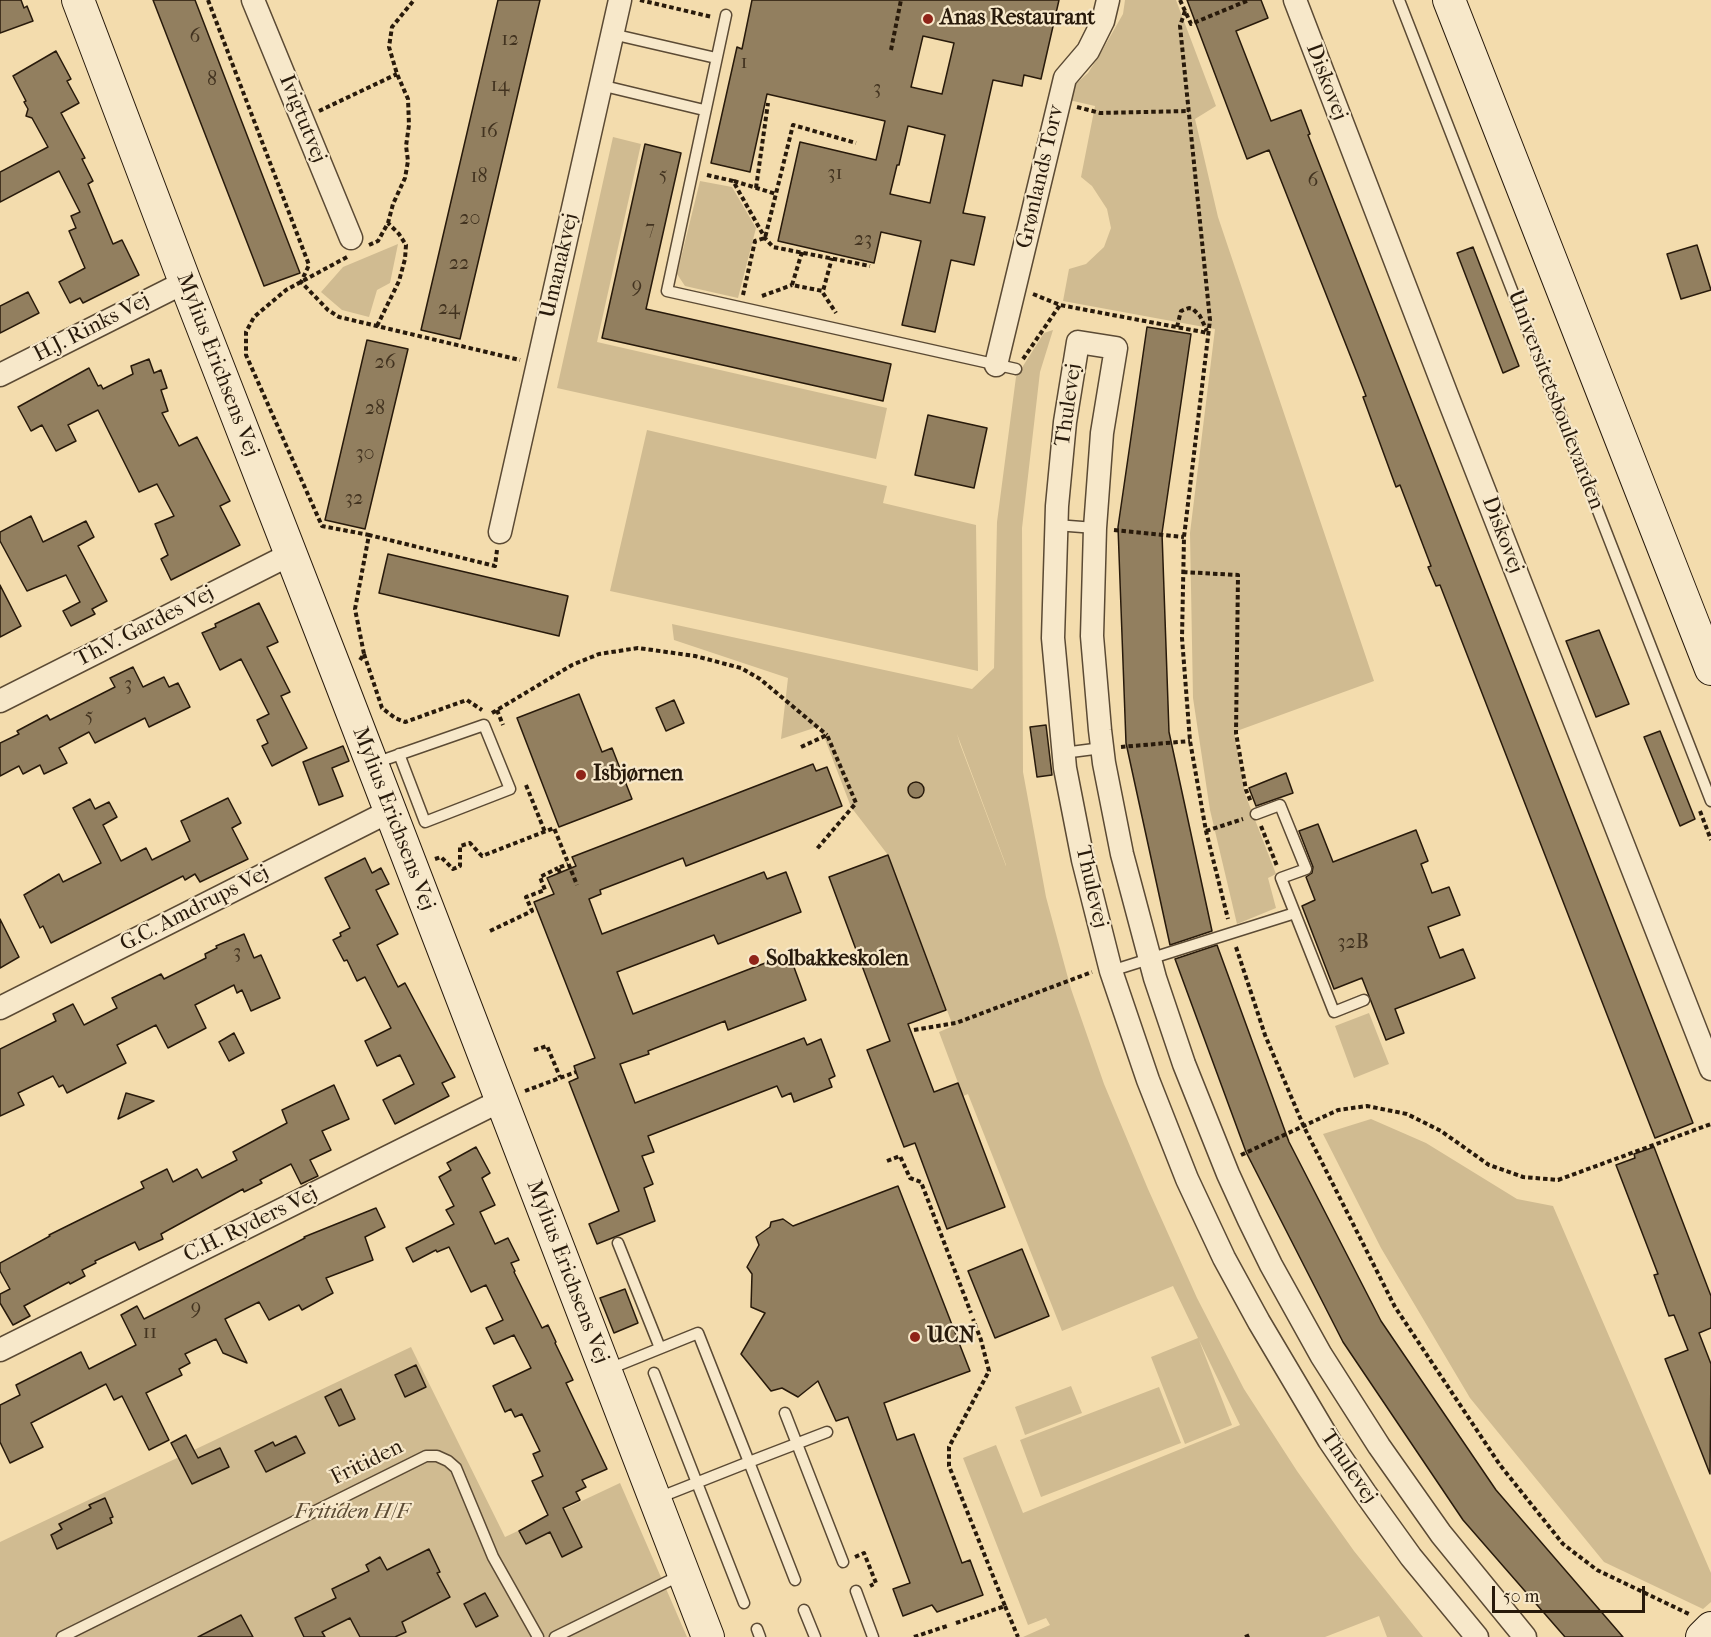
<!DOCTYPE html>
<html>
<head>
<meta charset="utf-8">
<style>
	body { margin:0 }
	#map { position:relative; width:1711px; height:1637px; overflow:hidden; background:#f3dcad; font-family:"IM FELL French Canon",serif }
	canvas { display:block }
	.scale { position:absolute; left:1492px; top:1586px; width:153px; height:27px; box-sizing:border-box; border:3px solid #281a0b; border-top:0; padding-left:8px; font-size:18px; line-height:21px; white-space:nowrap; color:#281a0b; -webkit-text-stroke:4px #f7e8ca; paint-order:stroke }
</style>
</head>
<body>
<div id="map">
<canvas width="1711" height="1637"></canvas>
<div class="scale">50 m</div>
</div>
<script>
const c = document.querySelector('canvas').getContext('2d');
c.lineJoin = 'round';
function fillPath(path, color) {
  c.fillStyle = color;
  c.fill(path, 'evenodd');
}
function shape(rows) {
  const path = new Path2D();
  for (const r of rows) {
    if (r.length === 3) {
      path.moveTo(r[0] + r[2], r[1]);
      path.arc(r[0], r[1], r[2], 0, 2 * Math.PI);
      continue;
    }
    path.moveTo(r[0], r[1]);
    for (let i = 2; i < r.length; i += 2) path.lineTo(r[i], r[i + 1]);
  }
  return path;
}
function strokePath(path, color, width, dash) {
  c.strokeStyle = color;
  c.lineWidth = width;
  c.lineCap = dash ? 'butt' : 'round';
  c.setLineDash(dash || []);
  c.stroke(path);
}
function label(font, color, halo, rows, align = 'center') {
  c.font = font + ' "IM FELL French Canon",serif';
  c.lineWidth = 4.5;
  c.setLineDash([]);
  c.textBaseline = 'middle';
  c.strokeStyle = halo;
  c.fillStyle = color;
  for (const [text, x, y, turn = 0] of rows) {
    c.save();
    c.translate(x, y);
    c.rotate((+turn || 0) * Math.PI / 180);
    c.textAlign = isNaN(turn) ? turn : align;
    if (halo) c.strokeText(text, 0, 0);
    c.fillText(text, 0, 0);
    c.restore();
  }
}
fillPath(shape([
	[1125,0,1176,0,1216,106,1195,119,1218,217,1374,681,1234,732,1245,794,1276,874,1268,878,1276,908,1237,924,1210,810,1193,698,1190,533,1215,329,1063,301,1069,269,1086,264,1104,247,1111,228,1107,209,1092,186,1081,177,1095,106,1069,100,1070,89,1088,73,1103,49,1123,14],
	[613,137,641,144,597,342,887,408,876,459,557,388],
	[700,181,732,187,756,228,738,298,685,286,677,274],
	[398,244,390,283,377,290,369,317,342,310,321,292,343,267],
	[1053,330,1040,372,1022,528,1023,772,1046,897,1071,989,1104,1084,1148,1189,1197,1298,1244,1389,1297,1471,1354,1551,1423,1637,1387,1637,1379,1616,1325,1637,1023,1637,1050,1625,1046,1618,1028,1625,963,1458,996,1445,1023,1513,1240,1425,1199,1340,1232,1425,1185,1444,1151,1357,1198,1338,1173,1286,1062,1331,968,1094,963,1096,939,1032,953,1026,888,855,851,807,820,726,781,739,788,678,674,640,672,624,972,689,994,668,997,522,1016,377,1044,333],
	[957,734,1006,865,1006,866,960,744],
	[647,430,887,486,883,503,976,525,978,671,610,591],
	[1369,1013,1389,1064,1354,1078,1335,1026],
	[1371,1119,1426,1143,1517,1199,1553,1206,1711,1573,1711,1602,1703,1609,1604,1562,1470,1398,1381,1248,1323,1134],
	[411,1347,505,1537,620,1483,687,1637,0,1637,0,1542],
	[1071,1386,1082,1413,1025,1435,1015,1407],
	[1159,1387,1181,1443,1041,1497,1020,1440]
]), '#d0bb91');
const building = shape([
	[0,0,21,0,24,8,27,6,33,21,0,33,0,0],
	[153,0,195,0,300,273,264,286,153,0],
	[498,0,540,0,460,339,421,330,498,0],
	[752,0,1059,0,1041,79,1024,75,1022,86,993,80,963,213,985,217,974,265,951,260,935,332,902,325,921,241,881,232,874,263,778,241,800,142,876,160,885,121,767,94,750,172,711,163,737,47,742,49,752,0],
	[923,36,954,43,942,94,911,87,923,36],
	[908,126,945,135,930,203,890,194,897,165,899,165,908,126],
	[1187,0,1261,0,1268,18,1236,31,1271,121,1301,110,1310,134,1308,135,1693,1123,1655,1138,1440,585,1436,586,1428,567,1431,566,1400,485,1396,487,1363,397,1366,396,1354,365,1269,150,1247,159,1187,0],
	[56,51,71,79,67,81,79,103,61,113,85,158,82,159,93,181,88,184,113,244,122,240,139,275,83,303,80,298,70,303,59,282,85,268,69,231,76,228,71,216,80,212,59,171,0,202,0,172,48,147,32,118,26,116,28,109,24,102,26,101,13,76,56,51],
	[645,144,681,153,646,309,891,364,883,401,602,338,645,144],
	[1697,245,1711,290,1681,299,1667,254,1697,245],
	[1473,247,1519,366,1503,373,1457,253,1473,247],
	[28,292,39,313,0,333,0,306,28,292],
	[1147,327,1191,334,1162,533,1169,732,1212,931,1170,945,1126,743,1118,527,1147,327],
	[367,340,408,349,365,529,325,520,367,340],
	[149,359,154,373,161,370,167,388,161,390,168,411,162,413,179,446,197,437,230,501,220,506,240,545,171,580,161,559,168,555,155,524,174,516,157,484,139,492,98,410,68,425,76,441,56,451,42,425,31,431,18,407,89,368,98,386,101,385,103,389,133,374,131,366,149,359],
	[928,415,987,428,974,488,915,475,928,415],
	[31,516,43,542,86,521,94,537,78,546,107,601,92,609,95,614,71,626,63,611,80,602,66,575,27,591,0,541,0,532,31,516],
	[388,554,568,596,559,636,379,593,388,554],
	[0,585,21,626,0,637,0,585],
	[259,603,278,642,267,647,290,692,281,696,307,748,272,766,262,746,268,743,257,720,269,714,241,659,220,670,202,633,216,627,215,624,259,603],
	[1599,630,1629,704,1596,717,1566,641,1599,630],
	[133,667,143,687,164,677,169,687,178,683,190,707,149,727,145,718,95,743,89,732,59,748,67,763,44,774,40,765,23,774,19,766,0,776,0,743,19,734,17,731,47,715,50,720,115,687,110,678,133,667],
	[579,694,602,752,612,748,632,799,559,827,517,718,579,694],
	[674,700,684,723,666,731,656,708,674,700],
	[1046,725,1052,775,1037,777,1030,727,1046,725],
	[1660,731,1695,819,1680,826,1644,737,1660,731],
	[343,746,349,761,332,768,343,796,319,805,303,762,343,746],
	[813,764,816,771,827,767,842,806,686,866,683,858,600,890,601,894,589,899,602,934,764,872,767,879,786,872,801,912,718,944,714,935,617,972,633,1014,773,960,776,965,791,959,806,1000,728,1030,725,1021,648,1051,649,1054,620,1064,635,1103,804,1038,807,1045,821,1039,835,1076,829,1079,832,1087,794,1102,791,1093,782,1097,777,1086,648,1136,654,1152,642,1156,653,1184,644,1188,655,1221,597,1244,589,1224,619,1211,569,1082,578,1078,574,1066,595,1058,534,902,554,894,547,878,576,866,572,857,813,764],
	[1286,773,1293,793,1256,806,1249,788,1286,773],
	[916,790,8],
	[228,798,241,823,232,828,248,859,200,882,195,874,185,880,183,876,51,943,43,926,40,928,24,895,59,874,63,882,101,863,73,808,90,799,95,809,109,802,117,817,103,825,121,861,146,848,152,860,190,841,181,821,228,798],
	[1318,824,1333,862,1416,830,1428,861,1421,864,1432,893,1449,887,1460,915,1428,927,1440,958,1463,949,1475,978,1395,1009,1404,1033,1386,1040,1362,978,1334,989,1302,906,1315,900,1306,877,1312,873,1313,867,1299,831,1318,824],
	[888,855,946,1010,908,1024,934,1092,958,1083,1005,1207,947,1229,915,1143,904,1147,867,1050,890,1041,829,877,888,855],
	[365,858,372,873,381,868,389,884,376,890,398,934,377,945,398,987,405,983,455,1077,442,1083,449,1096,395,1124,383,1100,414,1084,400,1055,377,1066,365,1041,391,1028,365,977,357,981,347,960,344,961,333,940,341,936,340,933,350,928,325,878,365,858],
	[0,919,19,957,0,968,0,919],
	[244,934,254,958,261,955,280,998,251,1011,242,990,237,993,234,985,195,1005,206,1028,168,1048,156,1025,117,1045,126,1063,67,1093,63,1085,59,1087,53,1076,18,1093,24,1105,0,1116,0,1049,56,1021,53,1014,73,1004,84,1025,117,1008,112,998,161,974,164,979,206,958,205,954,217,948,216,946,244,934],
	[1217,945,1289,1142,1381,1321,1496,1490,1623,1637,1565,1637,1463,1520,1343,1342,1246,1152,1175,959,1217,945],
	[234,1033,244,1053,229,1061,219,1042,234,1033],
	[334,1085,349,1119,322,1131,331,1150,310,1160,318,1176,301,1184,291,1164,260,1180,262,1183,244,1192,243,1189,161,1234,163,1239,139,1250,135,1242,95,1261,96,1263,82,1270,85,1276,70,1284,69,1282,24,1306,30,1316,13,1325,0,1303,0,1294,10,1289,0,1271,0,1263,50,1236,49,1235,144,1188,141,1182,167,1169,173,1182,197,1169,202,1178,237,1160,233,1152,287,1123,282,1110,334,1085],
	[126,1093,154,1101,118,1119,126,1093],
	[476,1147,490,1173,482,1178,495,1205,480,1212,495,1244,508,1238,519,1260,511,1263,515,1271,514,1272,542,1328,548,1325,556,1342,555,1343,573,1380,566,1383,607,1469,582,1480,586,1487,576,1492,580,1500,563,1508,582,1547,562,1557,550,1532,526,1544,519,1531,548,1515,532,1481,543,1476,533,1454,540,1451,522,1414,515,1417,511,1409,505,1412,493,1386,531,1368,514,1335,494,1344,486,1328,503,1320,486,1285,471,1292,449,1247,437,1252,436,1250,413,1262,406,1248,454,1224,446,1210,454,1206,439,1177,451,1170,447,1163,476,1147],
	[1654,1147,1711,1296,1711,1328,1699,1333,1711,1364,1710,1474,1665,1359,1688,1350,1674,1315,1669,1316,1654,1275,1658,1274,1616,1165,1635,1158,1634,1154,1654,1147],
	[898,1186,970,1371,884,1403,897,1440,914,1434,962,1563,970,1560,983,1595,937,1612,932,1605,903,1616,893,1589,910,1583,848,1417,836,1421,818,1381,798,1397,782,1388,771,1391,741,1354,765,1313,751,1307,752,1274,747,1267,759,1245,756,1237,770,1227,771,1222,783,1219,793,1226,898,1186],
	[376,1208,385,1227,365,1237,373,1260,326,1278,333,1293,302,1310,299,1305,269,1320,259,1302,225,1319,247,1363,223,1353,216,1339,185,1354,190,1363,179,1369,182,1375,146,1393,169,1440,149,1450,122,1396,114,1400,106,1384,31,1423,43,1447,10,1463,0,1442,0,1405,20,1395,16,1385,81,1352,89,1369,136,1345,121,1315,137,1306,144,1319,305,1238,304,1237,376,1208],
	[1022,1249,1049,1316,995,1338,968,1271,1022,1249],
	[625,1289,638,1323,614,1333,600,1298,625,1289],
	[416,1365,426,1387,405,1397,395,1375,416,1365],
	[341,1389,355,1419,339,1426,325,1397,341,1389],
	[186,1435,198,1458,220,1448,229,1467,192,1484,171,1443,186,1435],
	[296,1436,305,1453,266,1472,255,1451,273,1442,275,1446,296,1436],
	[105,1498,113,1517,110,1518,112,1523,57,1549,51,1535,62,1529,59,1524,91,1508,89,1505,105,1498],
	[429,1549,440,1572,437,1573,450,1597,402,1622,406,1632,395,1637,360,1637,350,1618,322,1632,325,1637,304,1637,295,1618,336,1598,332,1589,369,1571,366,1565,380,1557,387,1570,429,1549],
	[485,1593,498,1616,476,1627,464,1604,485,1593],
	[241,1615,253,1637,198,1637,241,1615]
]);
fillPath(building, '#927f5f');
strokePath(building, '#281a0b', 1.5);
const lane = shape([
	[1399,0,1711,801],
	[726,15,667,291,1016,369],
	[612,34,716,58],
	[600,85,704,110],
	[1056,525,1095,528],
	[1063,753,1102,748],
	[375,763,484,725,510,789,425,822,399,754],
	[1256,814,1280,805,1306,869,1281,878,1334,1012,1364,1000],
	[1111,971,1295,913],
	[618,1243,660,1348],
	[609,1369,698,1333,749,1462,658,1498],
	[654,1373,744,1603],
	[785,1413,843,1562],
	[795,1580,749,1462,827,1432],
	[856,1591,873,1637],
	[804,1610,815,1637],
	[757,1629,760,1637],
	[62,1637,426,1456,437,1456,448,1461,456,1468,493,1557,538,1637],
	[555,1637,681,1575]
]);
const street = shape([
	[253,0,351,238],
	[1295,0,1448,398,1711,1069],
	[996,365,1065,78,1088,51,1103,21,1108,0],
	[0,375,185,282],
	[500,532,620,0],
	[0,701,291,554],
	[0,1008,390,811],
	[0,1350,502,1100],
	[1477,1637,1411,1557,1365,1493,1329,1440,1259,1322,1224,1258,1187,1179,1148,1080,1111,971,1083,860,1065,768,1053,638,1057,506,1065,422,1078,342,1116,348,1102,433,1095,528,1092,636,1100,730,1104,763,1122,854,1155,978,1184,1064,1228,1174,1249,1220,1271,1265,1321,1355,1379,1446,1441,1534,1525,1637]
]);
const secondary = shape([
	[78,0,185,282,339,678,708,1637],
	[1449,0,1711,669],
	[1702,1637,1711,1628]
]);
strokePath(lane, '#5b4a34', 13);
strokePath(street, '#5b4a34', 25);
strokePath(secondary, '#281a0b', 34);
strokePath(shape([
	[208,0,309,265,301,282,328,310,339,317,520,360],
	[640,0,712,17],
	[1180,0,1191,24,1249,0],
	[1185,11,1180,26,1210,320,1184,537,1182,638,1190,741,1206,831,1228,919],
	[891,50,901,0],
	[1077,107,1100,113,1189,111],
	[319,111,397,74],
	[707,175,733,181,765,238,773,247,870,266],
	[734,181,776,194],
	[756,188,768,103],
	[369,245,378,241,388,223,393,204,405,178,408,161,406,146,409,125,408,99,397,74,389,47,392,27,414,0],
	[802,252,792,285,823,291,832,258],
	[347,257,286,290,254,317,246,332,246,355,322,526,369,535],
	[823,293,836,313],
	[1033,294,1060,305,1208,333],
	[743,295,755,241,765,238,793,125,856,143],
	[762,296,792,285],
	[377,326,399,281,405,259,406,245,399,234,388,223],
	[1177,327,1181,311,1189,308,1193,309,1200,316,1207,331],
	[1023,359,1060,305],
	[1114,530,1184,537],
	[1183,572,1238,575,1236,733,1246,790,1251,802],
	[364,654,382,708,395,718,405,722,467,700,482,710],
	[360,660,364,654,355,609,369,535,495,566,497,550],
	[497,710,503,725],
	[492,713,572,665,599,654,638,648,695,656,741,668,760,679,827,735],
	[801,747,827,735,856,803,816,850],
	[1121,747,1190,741],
	[526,785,545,832],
	[1700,811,1711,840],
	[1261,826,1277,866],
	[1206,831,1243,819],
	[435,859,441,857,453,869,460,866,460,846,470,843,482,856,554,828,577,885],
	[560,873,558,868,568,864],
	[490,931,532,911,526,897,545,890,540,877,558,868],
	[1236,947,1265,1035,1304,1127,1395,1307,1500,1465,1563,1544,1597,1570,1691,1615],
	[914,1030,956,1023,1092,972],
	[534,1050,547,1046,560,1077],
	[525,1091,576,1072],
	[1241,1155,1338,1110,1367,1106,1407,1114,1441,1131,1489,1165,1523,1177,1558,1180,1711,1124],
	[887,1161,900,1156,910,1178,921,1182,971,1313],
	[855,1557,864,1553,876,1583,870,1586],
	[1005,1606,1018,1637],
	[956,1623,1005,1606,949,1466,949,1447,989,1371,981,1340,973,1319],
	[914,1637,947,1626],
	[1245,1637,1250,1635,1250,1637]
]), '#281a0b', 4, [4.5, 3]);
strokePath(lane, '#f7e8ca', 10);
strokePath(street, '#f7e8ca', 22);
strokePath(secondary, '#f7e8ca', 32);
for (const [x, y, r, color] of [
	[928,19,6,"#8f2418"],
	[581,775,6,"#8f2418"],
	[754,960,6,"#8f2418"],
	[915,1337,6,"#8f2418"]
]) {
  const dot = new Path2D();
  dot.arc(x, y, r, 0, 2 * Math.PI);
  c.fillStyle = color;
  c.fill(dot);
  strokePath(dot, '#f7e8ca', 2);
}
label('20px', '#423320', null, [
	["6",195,37],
	["12",510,40],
	["1",744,63],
	["8",212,80],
	["14",500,86],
	["3",877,89],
	["16",489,132],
	["31",835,174],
	["5",663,176],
	["18",479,177],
	["6",1313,181],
	["20",470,219],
	["7",650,229],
	["23",863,240],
	["22",459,264],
	["9",637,287],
	["24",449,309],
	["26",385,363],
	["28",375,409],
	["30",365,454],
	["32",354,499],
	["3",128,685],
	["5",89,717],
	["32B",1353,943],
	["3",237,953],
	["9",196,1309],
	["11",150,1333]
]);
label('bold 22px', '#281a0b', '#f7e8ca', [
	["Anas Restaurant",940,19],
	["Isbjørnen",593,775],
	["Solbakkeskolen",766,960],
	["UCN",927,1337]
], 'left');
label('22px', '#281a0b', '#f7e8ca', [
	["Diskovej",1326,82,69],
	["Ivigtutvej",302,119,68],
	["Grønlands Torv",1041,177,-77],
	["Umanakvej",560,266,-77],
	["H.J. Rinks Vej",92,328,-27],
	["Mylius Erichsens Vej",217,365,69],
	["Universitetsboulevarden",1555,400,69],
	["Thulevej",1069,405,-82],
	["Diskovej",1502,535,69],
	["Th.V. Gardes Vej",145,627,-27],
	["Mylius Erichsens Vej",393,819,69],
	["Thulevej",1091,887,77],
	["G.C. Amdrups Vej",195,909,-27],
	["C.H. Ryders Vej",251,1225,-26],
	["Mylius Erichsens Vej",567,1272,69],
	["Fritiden",367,1463,-26],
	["Thulevej",1348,1467,56]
]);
label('italic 22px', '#5a4a33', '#f7e8ca', [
	["Fritiden H/F",352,1513]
]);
</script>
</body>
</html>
